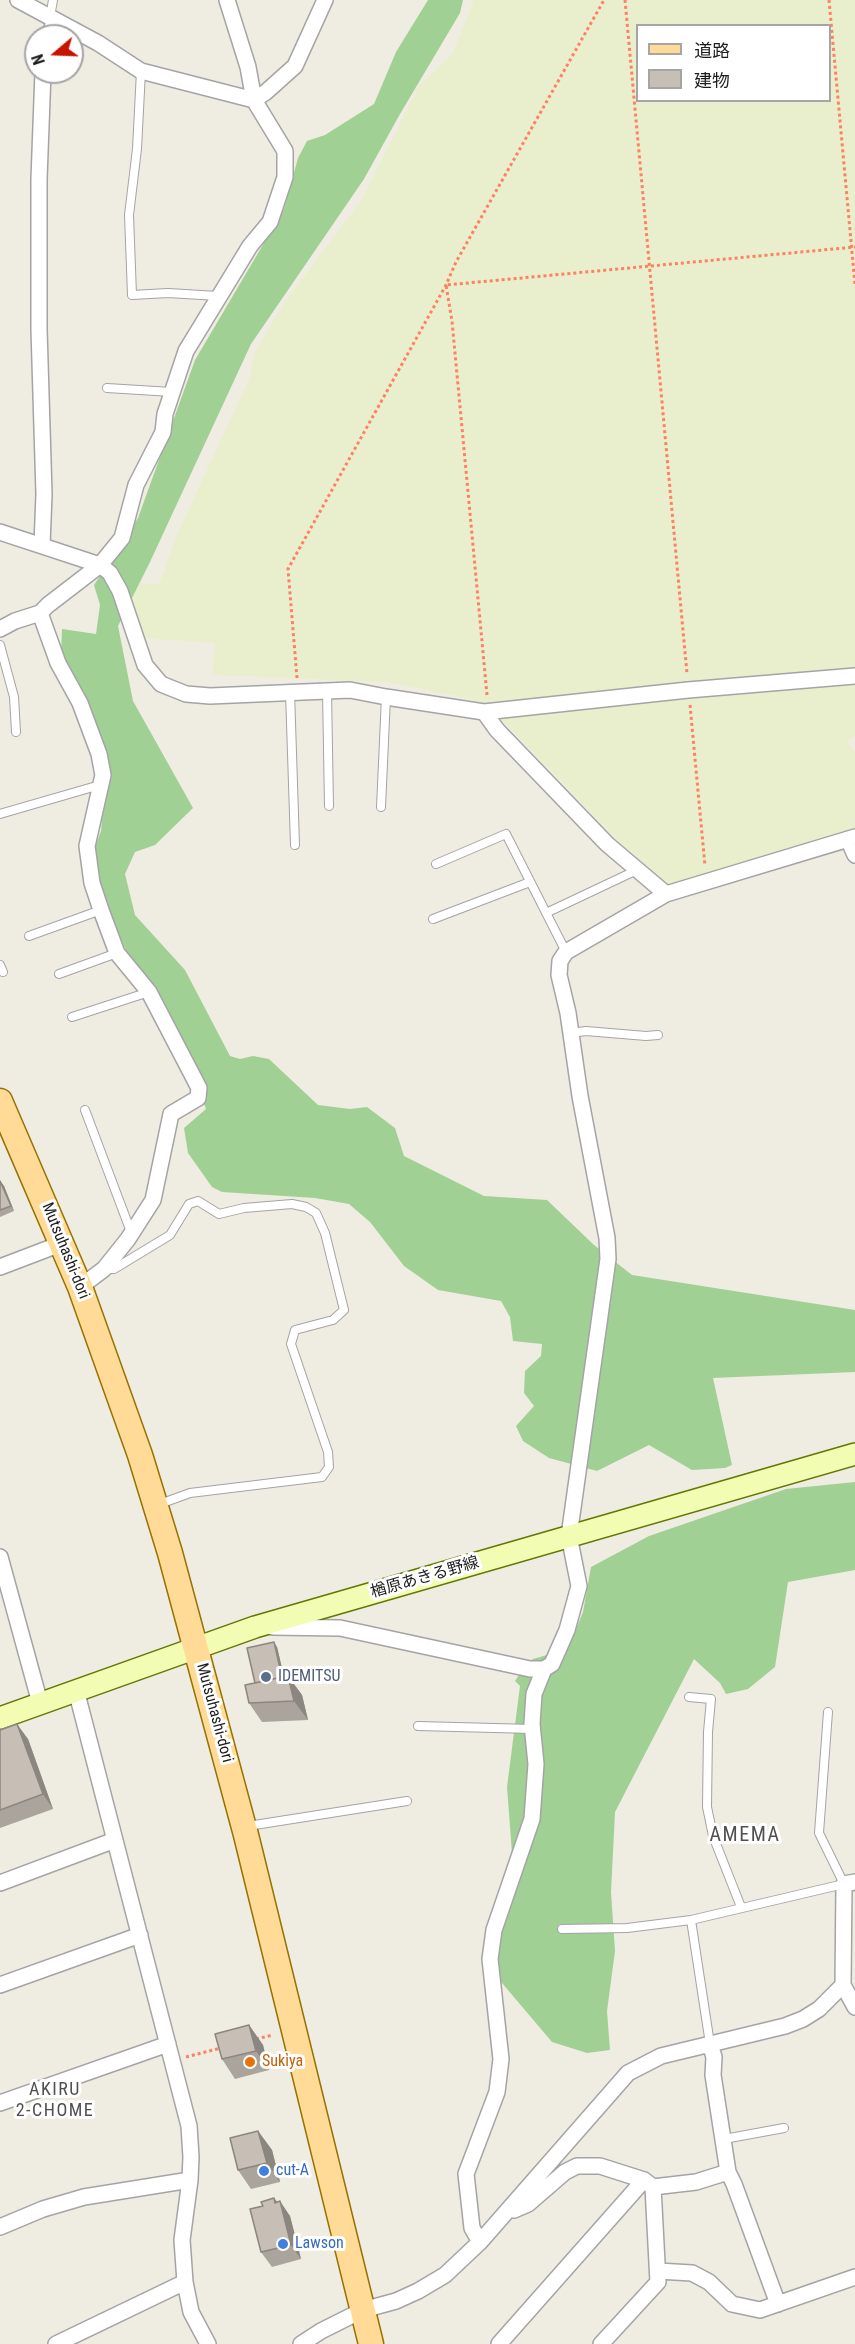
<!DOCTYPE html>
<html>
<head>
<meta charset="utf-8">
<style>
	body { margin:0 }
	#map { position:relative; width:855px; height:2344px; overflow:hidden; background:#efece2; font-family:"Roboto Condensed","Noto Sans JP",sans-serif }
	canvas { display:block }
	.legend { position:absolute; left:636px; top:24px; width:195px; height:78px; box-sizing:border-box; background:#fff; border:2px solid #a5a5a5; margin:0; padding:8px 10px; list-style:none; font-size:18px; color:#1d1d1d }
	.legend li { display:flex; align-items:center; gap:12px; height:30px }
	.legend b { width:30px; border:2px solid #a5a5a5 }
	.north { position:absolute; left:24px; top:24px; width:60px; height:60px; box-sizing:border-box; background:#fff; border:2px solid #a5a5a5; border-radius:50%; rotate:251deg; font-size:16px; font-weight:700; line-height:24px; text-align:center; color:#1d1d1d }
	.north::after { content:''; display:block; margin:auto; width:21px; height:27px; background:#ca1200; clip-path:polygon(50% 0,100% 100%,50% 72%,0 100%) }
</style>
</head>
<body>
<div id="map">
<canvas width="855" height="2344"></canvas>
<ul class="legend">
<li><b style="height:8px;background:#ffdb97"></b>道路</li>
<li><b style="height:16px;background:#c7bfb5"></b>建物</li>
</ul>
<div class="north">N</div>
</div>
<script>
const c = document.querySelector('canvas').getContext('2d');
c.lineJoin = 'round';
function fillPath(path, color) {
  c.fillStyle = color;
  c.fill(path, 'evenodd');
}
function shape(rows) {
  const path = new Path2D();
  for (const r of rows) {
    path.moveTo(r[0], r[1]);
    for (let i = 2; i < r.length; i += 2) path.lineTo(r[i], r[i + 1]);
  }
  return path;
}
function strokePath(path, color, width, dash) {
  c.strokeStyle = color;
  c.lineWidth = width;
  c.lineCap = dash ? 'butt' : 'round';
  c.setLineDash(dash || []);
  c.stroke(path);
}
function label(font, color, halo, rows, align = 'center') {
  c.font = font + ' "Roboto Condensed","Noto Sans JP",sans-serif';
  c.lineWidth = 6;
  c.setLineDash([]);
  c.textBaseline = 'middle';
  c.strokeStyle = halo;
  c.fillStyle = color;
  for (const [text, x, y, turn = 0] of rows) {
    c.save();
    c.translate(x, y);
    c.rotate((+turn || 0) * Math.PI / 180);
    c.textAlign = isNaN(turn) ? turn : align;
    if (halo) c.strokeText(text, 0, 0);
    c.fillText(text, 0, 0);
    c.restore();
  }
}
fillPath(shape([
	[474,0,855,0,855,736,846,742,855,751,855,828,673,883,667,883,615,837,505,723,472,699,386,682,212,675,215,643,142,638,122,581,159,585,176,537,251,375,254,354,283,304,361,201,419,86,453,53],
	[638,26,830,26,830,100,638,100]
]), '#e9efcc');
fillPath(shape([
	[428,0,463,0,460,13,400,114,364,179,251,344,150,562,118,626,133,701,193,808,155,845,135,852,125,874,135,915,185,970,230,1056,240,1059,253,1056,269,1059,318,1105,350,1109,367,1107,395,1128,404,1156,484,1196,547,1200,594,1245,632,1275,855,1310,855,1372,713,1378,732,1465,725,1468,692,1470,649,1445,597,1471,549,1458,523,1441,516,1426,534,1406,524,1393,525,1371,541,1356,542,1344,513,1341,510,1317,501,1301,438,1290,404,1266,370,1222,349,1204,315,1198,222,1192,212,1187,188,1153,184,1128,206,1109,171,1016,127,953,89,863,101,831,107,759,61,656,62,629,96,634,100,605,94,585,138,518,195,360,284,209,298,158,307,141,325,135,374,104,396,52],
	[855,1482,855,1570,788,1582,775,1667,748,1689,726,1694,720,1683,694,1659,615,1812,611,1892,615,1951,607,2011,610,2050,587,2053,552,2042,502,1983,484,1957,512,1853,507,1787,520,1686,515,1681,526,1664,533,1659,568,1649,583,1612,591,1567,649,1536,786,1489]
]), '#a1d095');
const lane = shape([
	[50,17,53,0],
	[141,71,137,149,129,215,132,295,168,293,218,296],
	[107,388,172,392],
	[0,645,14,697,16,732],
	[327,691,329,806],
	[290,692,295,845],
	[381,807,386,697],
	[0,814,100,785],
	[436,864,506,834,566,952],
	[546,913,637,870],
	[433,919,530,882],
	[29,936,101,910],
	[0,965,3,972],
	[59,974,117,953],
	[72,1017,149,992],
	[571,1033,586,1031,646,1036,658,1035],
	[85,1110,131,1232],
	[104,1269,114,1269,170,1235,189,1204,198,1201,219,1214,244,1208,292,1204,306,1207,316,1213,325,1233,344,1310,333,1320,295,1330,291,1344,328,1452,329,1467,322,1477,190,1493,157,1505],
	[689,1697,711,1699,708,1732,707,1807,713,1836,741,1907],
	[418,1726,532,1729],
	[248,1826,407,1801],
	[562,1929,627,1928,691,1920],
	[710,2044,691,1920,844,1884,819,1833,828,1712],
	[724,2139,784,2128]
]);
const street = shape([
	[18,0,98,43,141,71,254,100,266,92,295,66,325,0],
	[49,36,55,20],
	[0,532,100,565,110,573,120,591,145,665,161,684,186,694,210,696,350,690,386,697,484,712,688,690,855,676],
	[42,545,44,494,39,329,39,179,43,72],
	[40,613,58,663,80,703,99,754,103,775,87,846,92,883,101,910,117,953,149,992,199,1088,198,1098,171,1114,153,1200,128,1239,104,1269,80,1287],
	[0,629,15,621,40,613,48,605,100,565,122,538,136,485,163,432,165,414,186,351,250,246,270,222,285,177,285,151,254,100,248,67,227,0],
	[484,712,497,730,607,844,666,894],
	[848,839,855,855],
	[0,1267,63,1243],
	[0,1557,40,1703],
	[272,1627,340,1628,530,1669,544,1669,552,1664,567,1630,579,1586,569,1536,608,1259,607,1238,580,1096,568,1013,559,975,560,961,566,952,666,894,855,837],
	[76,1690,189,2126,191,2157,190,2180,182,2240,185,2282,191,2312,208,2344],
	[855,1882,844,1884,843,1985,855,2007],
	[0,1883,115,1840],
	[0,1985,140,1935],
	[0,2103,168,2044],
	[728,2172,734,2184,778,2304],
	[653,2187,696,2182,728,2172,713,2075,714,2057,710,2044],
	[514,2210,528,2204,565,2172,577,2166,600,2166,644,2180,653,2187,658,2282,601,2344],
	[0,2227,43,2209,84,2197,190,2180],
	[480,2242,472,2228,466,2174,497,2092,501,2059,490,1959,494,1930,532,1819,536,1764,532,1724,534,1694,544,1669],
	[658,2271,692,2273,709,2282,732,2304,760,2310,855,2277],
	[56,2344,185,2282],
	[301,2344,321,2331,363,2310,396,2301,418,2291,445,2275,480,2242,628,2073,661,2056,785,2026,803,2019,819,2009,843,1985],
	[499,2344,644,2180]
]);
const secondary = shape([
	[0,1718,255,1627,855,1454]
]);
const primary = shape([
	[0,1101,80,1287,140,1455,170,1553,246,1835,371,2344]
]);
strokePath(lane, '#a4a4a4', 10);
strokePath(street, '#a4a4a4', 18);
strokePath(secondary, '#607800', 24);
strokePath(primary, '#967200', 27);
strokePath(shape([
	[625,0,687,674],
	[829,0,855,285],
	[297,678,288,569,446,285,456,262,604,0],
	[487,695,452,321,446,285,855,247],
	[690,705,705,866],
	[256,2039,273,2035],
	[186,2057,221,2048]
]), '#ff8163', 3, [3, 3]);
strokePath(lane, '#fff', 8);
strokePath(street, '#fff', 15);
strokePath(secondary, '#f2fcb3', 21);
strokePath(primary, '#ffdb97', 24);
fillPath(shape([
	[0,1181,4,1186,14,1211,0,1217],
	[277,1647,284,1677,288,1676,302,1695,308,1720,262,1722,249,1703,255,1683],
	[0,1730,28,1739,53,1809,0,1828],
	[249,2025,263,2045,269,2070,235,2079,222,2059],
	[258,2131,272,2150,280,2182,251,2189,238,2170],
	[274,2198,290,2216,301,2259,272,2267,261,2252,263,2206]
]), '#aba49c');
fillPath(shape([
	[0,1181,4,1186,14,1211,11,1206],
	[274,1642,277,1647,289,1698,285,1693],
	[288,1676,302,1695,308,1720,294,1701],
	[17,1724,28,1739,53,1809,43,1794],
	[249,2025,263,2045,269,2070,256,2051],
	[258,2131,272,2150,280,2182,267,2163],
	[274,2198,283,2211,280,2201,290,2216,301,2259,291,2245]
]), '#8b867f');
const building = shape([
	[0,1181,11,1206,0,1210,0,1181],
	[274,1642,282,1677,255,1683,247,1648,274,1642],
	[288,1676,294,1701,249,1703,245,1685,288,1676],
	[17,1724,43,1794,0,1810,0,1730,17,1724],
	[249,2025,256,2051,222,2059,215,2034,249,2025],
	[258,2131,267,2163,238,2170,230,2138,258,2131],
	[274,2198,275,2203,280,2201,291,2245,261,2252,250,2209,263,2206,261,2202,274,2198]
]);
fillPath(building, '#c7bfb5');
strokePath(building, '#8b867f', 1.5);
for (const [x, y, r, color] of [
	[266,1677,6,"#5c6f8a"],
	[250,2062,6,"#e8710a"],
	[264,2171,6,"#3f7fe0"],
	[283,2244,6,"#3f7fe0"]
]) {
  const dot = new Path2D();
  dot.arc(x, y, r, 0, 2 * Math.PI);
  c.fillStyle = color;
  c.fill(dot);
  strokePath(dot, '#fff', 2);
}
label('16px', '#1d1d1d', '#fff', [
	["Mutsuhashi-dori",65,1251,68],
	["楢原あきる野線",425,1578,-16],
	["Mutsuhashi-dori",214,1713,75]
]);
label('16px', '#4e5e75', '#fff', [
	["IDEMITSU",278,1677]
], 'left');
label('16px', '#c56008', '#fff', [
	["Sukiya",262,2062]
], 'left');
label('16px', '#366cbe', '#fff', [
	["cut-A",276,2171],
	["Lawson",295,2244]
], 'left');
c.letterSpacing = '1.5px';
label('18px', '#505050', '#fff', [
	["AKIRU",55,2090],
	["2-CHOME",55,2111]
]);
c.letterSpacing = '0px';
c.letterSpacing = '1.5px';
label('20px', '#505050', '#fff', [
	["AMEMA",745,1836]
]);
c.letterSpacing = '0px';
</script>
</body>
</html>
